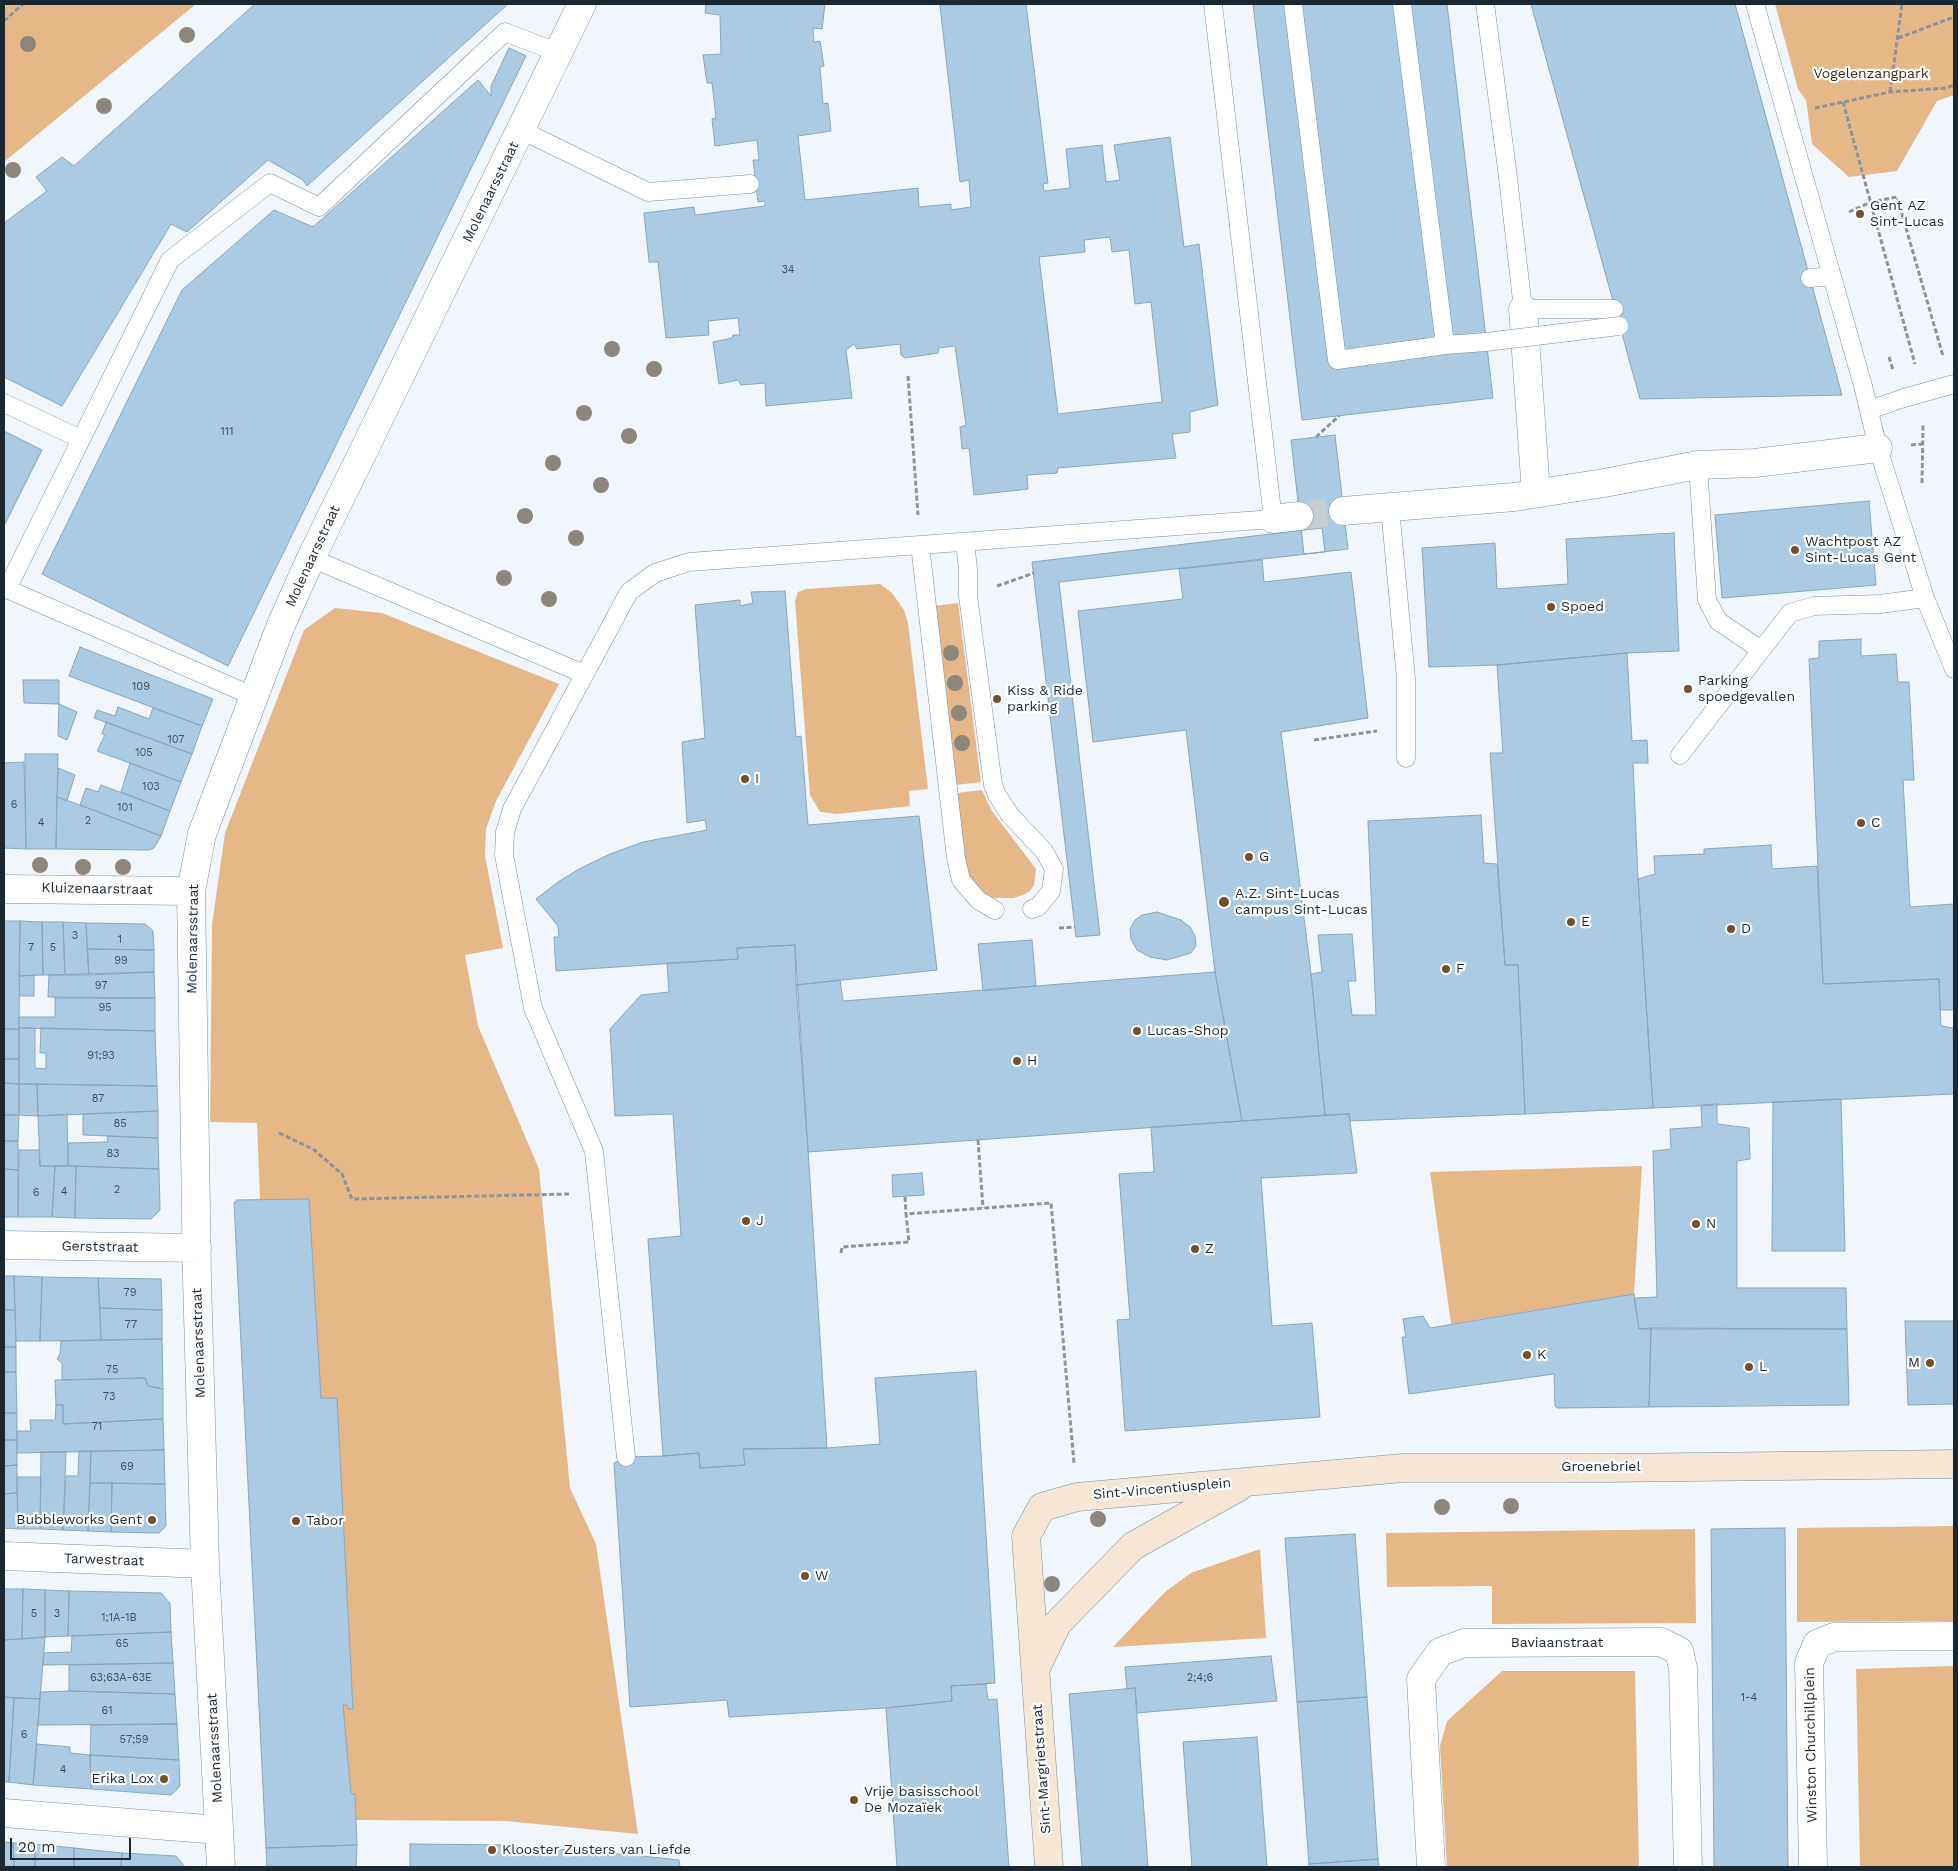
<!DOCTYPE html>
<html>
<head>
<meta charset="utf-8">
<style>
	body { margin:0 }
	#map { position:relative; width:1958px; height:1871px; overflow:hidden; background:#f0f6fc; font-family:"Work Sans",sans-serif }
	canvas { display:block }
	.frame { position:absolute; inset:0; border:5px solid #1b2731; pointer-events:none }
	.scale { position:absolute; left:10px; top:1838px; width:121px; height:22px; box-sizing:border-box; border:2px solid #1b2731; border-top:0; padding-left:6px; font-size:15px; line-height:18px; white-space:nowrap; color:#1b2731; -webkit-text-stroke:4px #fff; paint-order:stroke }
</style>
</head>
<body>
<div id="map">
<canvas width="1958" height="1871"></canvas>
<div class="frame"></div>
<div class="scale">20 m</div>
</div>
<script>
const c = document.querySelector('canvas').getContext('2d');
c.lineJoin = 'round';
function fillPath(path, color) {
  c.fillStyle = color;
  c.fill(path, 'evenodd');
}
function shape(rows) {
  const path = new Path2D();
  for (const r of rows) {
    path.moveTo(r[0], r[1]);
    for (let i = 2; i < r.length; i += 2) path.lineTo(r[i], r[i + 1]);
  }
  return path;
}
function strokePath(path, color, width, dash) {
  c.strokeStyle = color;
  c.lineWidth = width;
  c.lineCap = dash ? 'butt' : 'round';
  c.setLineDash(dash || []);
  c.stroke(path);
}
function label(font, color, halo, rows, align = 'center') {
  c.font = font + ' "Work Sans",sans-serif';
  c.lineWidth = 4.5;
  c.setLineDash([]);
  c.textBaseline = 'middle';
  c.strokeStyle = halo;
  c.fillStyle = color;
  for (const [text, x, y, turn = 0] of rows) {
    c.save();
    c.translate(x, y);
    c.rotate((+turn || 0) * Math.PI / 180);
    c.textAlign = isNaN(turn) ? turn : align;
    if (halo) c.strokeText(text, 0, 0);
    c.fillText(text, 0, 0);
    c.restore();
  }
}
fillPath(shape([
	[4,4,196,4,4,162],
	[1775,4,1954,4,1954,95,1937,101,1897,171,1849,177,1812,144,1806,100,1798,89],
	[880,584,892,593,904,610,908,623,928,789,909,791,910,806,837,814,820,812,810,795,795,601,798,592,806,589],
	[958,603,981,782,956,785,933,606],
	[335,608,382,613,559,684,496,801,486,829,485,856,503,948,465,955,478,1026,539,1169,570,1488,596,1544,638,1834,506,1821,356,1820,355,1794,351,1794,343,1705,347,1705,348,1709,353,1708,337,1398,321,1398,309,1199,260,1199,257,1123,210,1122,212,925,225,833,304,630],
	[982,790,992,811,1036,869,1034,885,1030,891,1023,895,1013,898,995,898,986,896,972,883,967,872,957,793],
	[1642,1166,1634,1294,1451,1324,1430,1172],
	[1954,1526,1954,1621,1797,1622,1797,1528],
	[1695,1529,1696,1623,1492,1624,1492,1586,1387,1587,1386,1533],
	[1260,1549,1266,1638,1113,1647,1165,1592,1191,1573],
	[1954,1666,1954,1867,1860,1867,1856,1669],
	[1502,1671,1635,1671,1639,1867,1447,1867,1440,1746,1447,1721]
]), '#e6b888');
const building = shape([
	[255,4,508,4,307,186,303,180,268,160,187,232,171,224,62,406,4,377,4,223,47,191,36,177,62,157,74,166,255,4],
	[706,4,825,4,822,29,813,28,814,42,820,41,824,66,820,67,823,104,828,103,831,131,798,136,805,200,918,188,919,207,951,204,951,210,971,207,969,180,960,182,940,5,1026,4,1048,183,1043,184,1044,191,1070,188,1066,149,1102,145,1106,182,1120,180,1114,145,1170,137,1184,247,1199,244,1218,405,1190,412,1190,432,1172,434,1176,458,1058,468,1057,473,1027,475,1028,489,974,495,969,448,962,449,960,427,966,425,955,346,939,348,938,353,905,358,901,355,900,344,857,349,854,344,846,350,852,398,766,406,765,383,741,385,738,380,719,384,713,342,732,338,733,335,740,335,738,318,708,321,709,335,666,338,658,262,649,262,644,213,694,207,695,215,765,206,765,201,758,202,753,160,759,160,757,140,715,146,712,119,716,118,712,83,707,83,703,55,721,54,720,15,705,13,706,4],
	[1110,237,1112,252,1129,250,1135,304,1151,302,1162,402,1058,414,1039,257,1085,252,1084,240,1110,237],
	[1253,4,1447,4,1493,398,1302,420,1253,4],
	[1531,4,1735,4,1842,395,1640,399,1531,4],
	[509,48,526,56,228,666,42,574,182,290,274,210,313,227,478,80,491,96,491,86,509,48],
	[4,431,42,450,4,526,4,431],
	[1335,435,1348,549,1304,554,1291,440,1335,435],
	[1869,501,1876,585,1722,598,1715,515,1869,501],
	[1322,528,1325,552,1059,582,1100,935,1076,937,1032,562,1322,528],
	[1674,533,1679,651,1627,653,1497,665,1429,667,1422,548,1495,543,1497,589,1568,584,1566,539,1674,533],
	[1262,560,1264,582,1351,572,1368,718,1281,732,1311,974,1325,1115,1242,1121,1215,972,1186,730,1093,742,1078,611,1183,599,1179,569,1262,560],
	[785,591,796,737,801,736,808,825,919,816,937,970,796,985,795,945,737,948,738,959,556,971,554,937,559,937,558,926,536,899,558,882,579,869,610,854,643,842,707,830,705,820,687,823,682,742,705,738,695,605,740,600,740,606,753,603,751,592,785,591],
	[1861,639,1861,656,1896,654,1898,682,1909,682,1914,780,1903,780,1910,907,1954,904,1954,1010,1940,1010,1939,979,1823,984,1809,659,1819,658,1819,641,1861,639],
	[80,647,213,699,202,726,69,676,80,647],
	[1627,653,1632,741,1647,740,1648,763,1633,763,1638,879,1653,1108,1525,1114,1518,965,1505,965,1490,753,1503,753,1497,665,1627,653],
	[23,680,59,680,59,704,24,703,23,680],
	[59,704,77,712,67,740,58,736,59,704],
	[118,707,149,719,153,708,202,726,192,754,94,718,97,710,115,716,118,707],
	[106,722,192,754,181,782,97,751,105,735,102,734,106,722],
	[25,754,58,754,56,849,26,849,25,754],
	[24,762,26,849,4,848,4,763,24,762],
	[130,763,181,782,170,811,121,792,130,763],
	[58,768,75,775,67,801,57,797,58,768],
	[101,785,170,811,161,836,80,805,86,788,98,792,101,785],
	[57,797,80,805,161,836,154,848,149,850,56,849,57,797],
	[1481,815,1484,863,1497,864,1505,965,1518,965,1525,1114,1350,1121,1349,1114,1325,1115,1311,974,1322,972,1318,935,1352,934,1356,981,1348,981,1352,1015,1376,1015,1368,821,1481,815],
	[1771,845,1772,869,1817,866,1823,984,1939,979,1941,1026,1953,1028,1954,1094,1653,1108,1638,879,1655,874,1654,856,1704,854,1704,849,1771,845],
	[1157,912,1181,920,1190,927,1195,936,1196,946,1191,953,1167,960,1150,957,1137,950,1131,939,1130,929,1135,920,1142,915,1157,912],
	[4,921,20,921,19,1029,4,1029,4,921],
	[20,921,42,922,43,975,19,976,20,921],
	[42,922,63,922,65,975,43,975,42,922],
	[63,922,86,923,89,975,65,975,63,922],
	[86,923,145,924,153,931,154,950,87,949,86,923],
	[1032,940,1036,986,983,991,978,944,1032,940],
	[795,945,827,1448,743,1449,745,1465,700,1468,699,1453,663,1456,648,1239,681,1236,673,1114,615,1116,610,1029,641,995,669,992,667,963,738,959,737,948,795,945],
	[87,949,154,950,154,972,89,975,87,949],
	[154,972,155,998,48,997,49,975,154,972],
	[1215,972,1242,1121,808,1152,796,985,840,980,843,1001,1215,972],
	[34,975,34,996,20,996,19,976,34,975],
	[55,998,155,998,155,1031,19,1028,19,1017,55,1017,55,998],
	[19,1028,35,1028,35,1068,46,1069,46,1053,40,1053,41,1028,155,1031,157,1086,19,1084,19,1028],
	[4,1029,19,1029,19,1059,4,1059,4,1029],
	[4,1059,19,1059,19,1084,4,1083,4,1059],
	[4,1083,19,1084,19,1115,4,1115,4,1083],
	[19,1084,37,1084,38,1116,19,1115,19,1084],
	[37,1084,157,1086,158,1111,38,1116,37,1084],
	[1841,1099,1845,1251,1772,1251,1773,1102,1841,1099],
	[1717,1104,1717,1124,1749,1128,1750,1159,1737,1161,1737,1288,1846,1288,1847,1329,1639,1329,1634,1298,1657,1297,1653,1151,1671,1149,1670,1129,1702,1127,1701,1105,1717,1104],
	[158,1111,158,1138,83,1135,83,1114,158,1111],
	[67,1114,68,1166,40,1166,38,1116,67,1114],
	[1349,1114,1357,1173,1261,1178,1272,1326,1312,1323,1320,1417,1125,1431,1117,1320,1130,1319,1119,1174,1154,1172,1151,1127,1349,1114],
	[4,1115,19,1115,18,1141,4,1141,4,1115],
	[107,1136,158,1138,159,1169,68,1166,68,1143,108,1142,107,1136],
	[4,1141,18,1141,18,1170,4,1169,4,1141],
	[19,1150,39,1150,40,1166,55,1166,52,1217,18,1217,19,1150],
	[55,1166,76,1166,75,1218,52,1217,55,1166],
	[76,1166,159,1169,160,1210,151,1219,75,1218,76,1166],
	[4,1169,18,1170,18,1217,4,1217,4,1169],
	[922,1173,924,1195,893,1197,892,1175,922,1173],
	[309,1199,321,1398,337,1398,353,1709,348,1709,347,1705,343,1705,351,1794,355,1794,357,1845,266,1848,234,1202,236,1203,236,1200,309,1199],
	[4,1276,14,1276,15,1310,4,1310,4,1276],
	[14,1276,42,1277,40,1341,16,1341,14,1276],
	[42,1277,98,1278,101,1340,40,1341,42,1277],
	[98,1278,161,1279,162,1310,100,1308,98,1278],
	[1634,1294,1639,1329,1651,1328,1649,1407,1557,1408,1555,1406,1554,1374,1409,1394,1402,1337,1406,1337,1403,1319,1423,1316,1430,1328,1634,1294],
	[100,1308,162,1310,162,1339,101,1340,100,1308],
	[4,1310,15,1310,16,1347,4,1347,4,1310],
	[1905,1321,1954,1321,1954,1404,1908,1405,1905,1321],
	[1651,1328,1847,1329,1849,1405,1649,1407,1651,1328],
	[162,1339,163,1389,148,1386,145,1378,62,1380,62,1363,57,1359,60,1354,61,1341,162,1339],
	[4,1347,16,1347,16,1372,4,1372,4,1347],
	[976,1371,995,1683,951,1686,952,1701,886,1708,729,1717,727,1700,630,1707,614,1463,626,1457,663,1456,699,1453,700,1468,745,1465,743,1449,827,1448,880,1444,875,1378,976,1371],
	[4,1372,16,1372,17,1413,4,1413,4,1372],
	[145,1378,148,1386,163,1389,163,1419,63,1424,63,1405,56,1405,55,1380,145,1378],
	[56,1405,63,1405,63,1424,163,1419,164,1450,17,1453,17,1431,31,1431,30,1420,55,1420,56,1405],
	[4,1413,17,1413,17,1440,4,1440,4,1413],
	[4,1440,17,1440,17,1465,4,1466,4,1440],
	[164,1450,165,1484,90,1483,91,1451,164,1450],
	[79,1451,91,1451,88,1531,63,1530,66,1476,78,1476,79,1451],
	[41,1452,66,1452,63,1530,40,1529,41,1452],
	[17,1465,17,1493,4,1494,4,1466,17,1465],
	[17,1477,41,1477,40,1529,18,1529,17,1477],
	[90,1483,112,1483,111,1532,88,1531,90,1483],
	[112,1483,165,1484,166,1526,159,1533,111,1532,112,1483],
	[17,1493,18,1529,4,1528,4,1494,17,1493],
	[1785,1528,1788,1867,1714,1867,1711,1529,1785,1528],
	[1355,1534,1367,1697,1297,1702,1285,1538,1355,1534],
	[4,1589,23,1589,22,1639,4,1640,4,1589],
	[23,1589,45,1590,45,1637,22,1639,23,1589],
	[45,1590,69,1591,68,1636,45,1637,45,1590],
	[69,1591,161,1593,170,1603,171,1632,68,1636,69,1591],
	[171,1632,173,1663,43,1665,44,1653,71,1652,72,1636,171,1632],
	[45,1637,40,1699,4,1697,4,1640,45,1637],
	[1271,1656,1277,1701,1137,1713,1135,1688,1127,1689,1125,1667,1271,1656],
	[173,1663,175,1694,69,1691,69,1665,173,1663],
	[986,1684,988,1700,997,1699,1009,1867,897,1867,886,1708,952,1701,951,1686,986,1684],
	[1135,1688,1148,1867,1082,1867,1069,1694,1135,1688],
	[69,1691,175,1694,177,1724,38,1725,40,1692,69,1691],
	[4,1697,14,1698,9,1782,4,1782,4,1697],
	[1367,1697,1378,1859,1309,1864,1297,1702,1367,1697],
	[14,1698,40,1699,33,1785,9,1782,14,1698],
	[177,1724,179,1760,90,1755,91,1725,177,1724],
	[1257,1737,1267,1867,1192,1867,1183,1742,1257,1737],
	[37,1744,70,1747,70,1753,90,1755,91,1789,33,1785,37,1744],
	[90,1755,179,1760,180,1786,171,1795,91,1789,90,1755],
	[4,1842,13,1843,14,1867,4,1867,4,1842],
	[13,1843,35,1844,35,1867,14,1867,13,1843],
	[35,1844,74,1848,74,1867,35,1867,35,1844],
	[410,1844,506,1845,643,1856,679,1860,680,1867,410,1867,410,1844],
	[357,1845,356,1867,267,1867,266,1848,357,1845],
	[74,1848,122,1853,121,1867,74,1867,74,1848],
	[122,1853,176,1856,185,1867,121,1867,122,1853],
	[1378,1859,1379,1867,1309,1867,1309,1864,1378,1859]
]);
fillPath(building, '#abcae4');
strokePath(building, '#88a6bf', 1);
strokePath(shape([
	[1299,516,1343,511]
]), '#c5cdd3', 28, [28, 14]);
const lane = shape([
	[1293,4,1337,360,1445,345,1486,342],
	[1402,4,1445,345],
	[1485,4,1507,169,1523,309,1614,309],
	[1755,4,1863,386,1878,448,1925,598,1954,669],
	[521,130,648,192,750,184],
	[1810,278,1832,276],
	[4,403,81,439],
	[1869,410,1904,398,1954,384],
	[1698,465,1707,600,1718,621,1761,650],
	[1390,508,1406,679,1406,758],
	[965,542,968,569,968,596,993,785,997,795,1010,815,1044,851,1054,869,1051,891,1038,907,1032,909],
	[920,545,956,858,961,880,978,900,995,910],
	[311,558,584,674],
	[4,589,7,589,255,697],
	[7,589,170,260,270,183,319,207,505,32,559,53],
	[1680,755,1790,613,1814,606,1880,604,1925,598],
	[626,1457,594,1151,533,1008,504,855,505,832,512,809,629,592,655,573,689,562,1273,519,1213,4]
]);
const street = shape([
	[1523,309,1536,493],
	[1343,511,1514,497,1604,483,1698,465,1755,463,1878,448],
	[1273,519,1299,516],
	[4,889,191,891],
	[4,1245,197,1248],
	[4,1556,205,1564],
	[4,1813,219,1830],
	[221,1867,205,1564,197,1278,191,891,202,834,281,625,311,558,582,4],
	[1431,1867,1421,1679,1440,1652,1464,1643,1661,1642,1679,1651,1683,1668,1688,1867],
	[1813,1867,1809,1663,1817,1644,1834,1637,1954,1636]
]);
const secondary = shape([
	[1036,1668,1057,1624,1133,1546,1239,1487],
	[1049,1867,1026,1536,1042,1507,1077,1497,1403,1468,1606,1468,1954,1464]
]);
strokePath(lane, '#7491aa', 19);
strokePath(street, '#7491aa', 29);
strokePath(secondary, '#7491aa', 29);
strokePath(shape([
	[4,21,23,4],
	[1898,38,1954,17],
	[1890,92,1902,4],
	[1843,102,1915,364],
	[1815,108,1890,92,1946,88,1954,85],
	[1849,212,1871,202,1897,197,1943,356],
	[1889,357,1893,370],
	[908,376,918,515],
	[1316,437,1339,416],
	[1911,445,1923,444],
	[1922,483,1923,425],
	[997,586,1034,573],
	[1314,740,1377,731],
	[1059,928,1075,927],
	[279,1133,313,1149,342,1174,352,1199,569,1194],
	[978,1140,983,1208],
	[905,1197,906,1214],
	[841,1253,842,1247,909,1242,906,1214,1051,1203,1074,1463]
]), '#8b949c', 3, [5, 2.5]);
strokePath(lane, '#fff', 18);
strokePath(street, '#fff', 28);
strokePath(secondary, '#f6e6d4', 28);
const laneBridge = shape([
	[1486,342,1619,326]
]);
strokePath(laneBridge, '#7491aa', 19, []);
strokePath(laneBridge, '#fff', 18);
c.fillStyle = '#8e857b';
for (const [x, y] of [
	[187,35],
	[28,44],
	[104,106],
	[13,170],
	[612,349],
	[654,369],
	[584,413],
	[629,436],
	[553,463],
	[601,485],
	[525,516],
	[576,538],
	[504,578],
	[549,599],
	[951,653],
	[955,683],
	[959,713],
	[962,743],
	[40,865],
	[83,867],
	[123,867],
	[1511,1506],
	[1442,1507],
	[1098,1519],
	[1052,1584]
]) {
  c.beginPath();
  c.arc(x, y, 8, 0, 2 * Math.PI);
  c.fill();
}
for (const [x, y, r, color] of [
	[1860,214,5,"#745029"],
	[1795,550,5,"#745029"],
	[1551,607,5,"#745029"],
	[1688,689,5,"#745029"],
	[997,699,5,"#745029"],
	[745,779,5,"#745029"],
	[1861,823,5,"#745029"],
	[1249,857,5,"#745029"],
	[1224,902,6,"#745029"],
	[1571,922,5,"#745029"],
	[1731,929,5,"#745029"],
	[1446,969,5,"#745029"],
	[1137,1031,5,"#745029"],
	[1017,1061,5,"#745029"],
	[746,1221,5,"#745029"],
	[1696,1224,5,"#745029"],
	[1195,1249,5,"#745029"],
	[1527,1355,5,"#745029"],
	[1930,1363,5,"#745029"],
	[1749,1367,5,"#745029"],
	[152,1520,5,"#745029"],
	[296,1521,5,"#745029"],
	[805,1576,5,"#745029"],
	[164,1779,5,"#745029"],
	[854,1800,5,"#745029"],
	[492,1850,5,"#745029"]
]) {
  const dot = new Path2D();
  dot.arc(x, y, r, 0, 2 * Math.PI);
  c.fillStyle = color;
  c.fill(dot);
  strokePath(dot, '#fff', 2);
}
label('11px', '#3f505e', null, [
	["34",788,270],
	["111",227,432],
	["109",141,687],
	["107",176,740],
	["105",144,753],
	["103",151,787],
	["6",14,805],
	["101",125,808],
	["2",88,821],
	["4",41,823],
	["3",75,936],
	["1",120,940],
	["7",31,948],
	["5",53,948],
	["99",121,961],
	["97",101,986],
	["95",105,1008],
	["91;93",101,1056],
	["87",98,1099],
	["85",120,1124],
	["83",113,1154],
	["2",117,1190],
	["4",64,1192],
	["6",36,1193],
	["79",130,1293],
	["77",131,1325],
	["75",112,1370],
	["73",109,1397],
	["71",97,1427],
	["69",127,1467],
	["5",34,1614],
	["3",57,1614],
	["1;1A-1B",119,1618],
	["65",122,1644],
	["63;63A-63E",121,1678],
	["2;4;6",1200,1678],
	["1-4",1749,1698],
	["61",107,1711],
	["6",24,1735],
	["57;59",134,1740],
	["4",63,1770]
]);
label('14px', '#3d2912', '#fff', [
	["Vogelenzangpark",1871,74]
]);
label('14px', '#1b2731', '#fff', [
	["Molenaarsstraat",491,192,-64],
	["Molenaarsstraat",313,556,-65],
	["Kluizenaarstraat",97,889,1],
	["Molenaarsstraat",193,939,-89],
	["Gerststraat",100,1247,1],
	["Molenaarsstraat",199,1343,-92],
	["Groenebriel",1601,1467],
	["Sint-Vincentiusplein",1162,1489,-5],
	["Tarwestraat",104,1560,2],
	["Baviaanstraat",1557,1643],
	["Winston Churchillplein",1811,1745,-91],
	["Molenaarsstraat",215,1748,-93],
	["Sint-Margrietstraat",1042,1769,-94]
]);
label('14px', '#1b2731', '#fff', [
	["Gent AZ",1870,206],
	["Sint-Lucas",1870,222],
	["Wachtpost AZ",1805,542],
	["Sint-Lucas Gent",1805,558],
	["Spoed",1561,607],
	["Parking",1698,681],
	["spoedgevallen",1698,697],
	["Kiss & Ride",1007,691],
	["parking",1007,707],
	["I",755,779],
	["C",1871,823],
	["G",1259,857],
	["A.Z. Sint-Lucas",1235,894],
	["campus Sint-Lucas",1235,910],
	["E",1581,922],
	["D",1741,929],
	["F",1456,969],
	["Lucas-Shop",1147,1031],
	["H",1027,1061],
	["J",756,1221],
	["N",1706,1224],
	["Z",1205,1249],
	["K",1537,1355],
	["M",1920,1363,"right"],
	["L",1759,1367],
	["Bubbleworks Gent",142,1520,"right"],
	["Tabor",306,1521],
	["W",815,1576],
	["Erika Lox",154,1779,"right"],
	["Vrije basisschool",864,1792],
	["De Mozaïek",864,1808],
	["Klooster Zusters van Liefde",502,1850]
], 'left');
</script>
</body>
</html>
